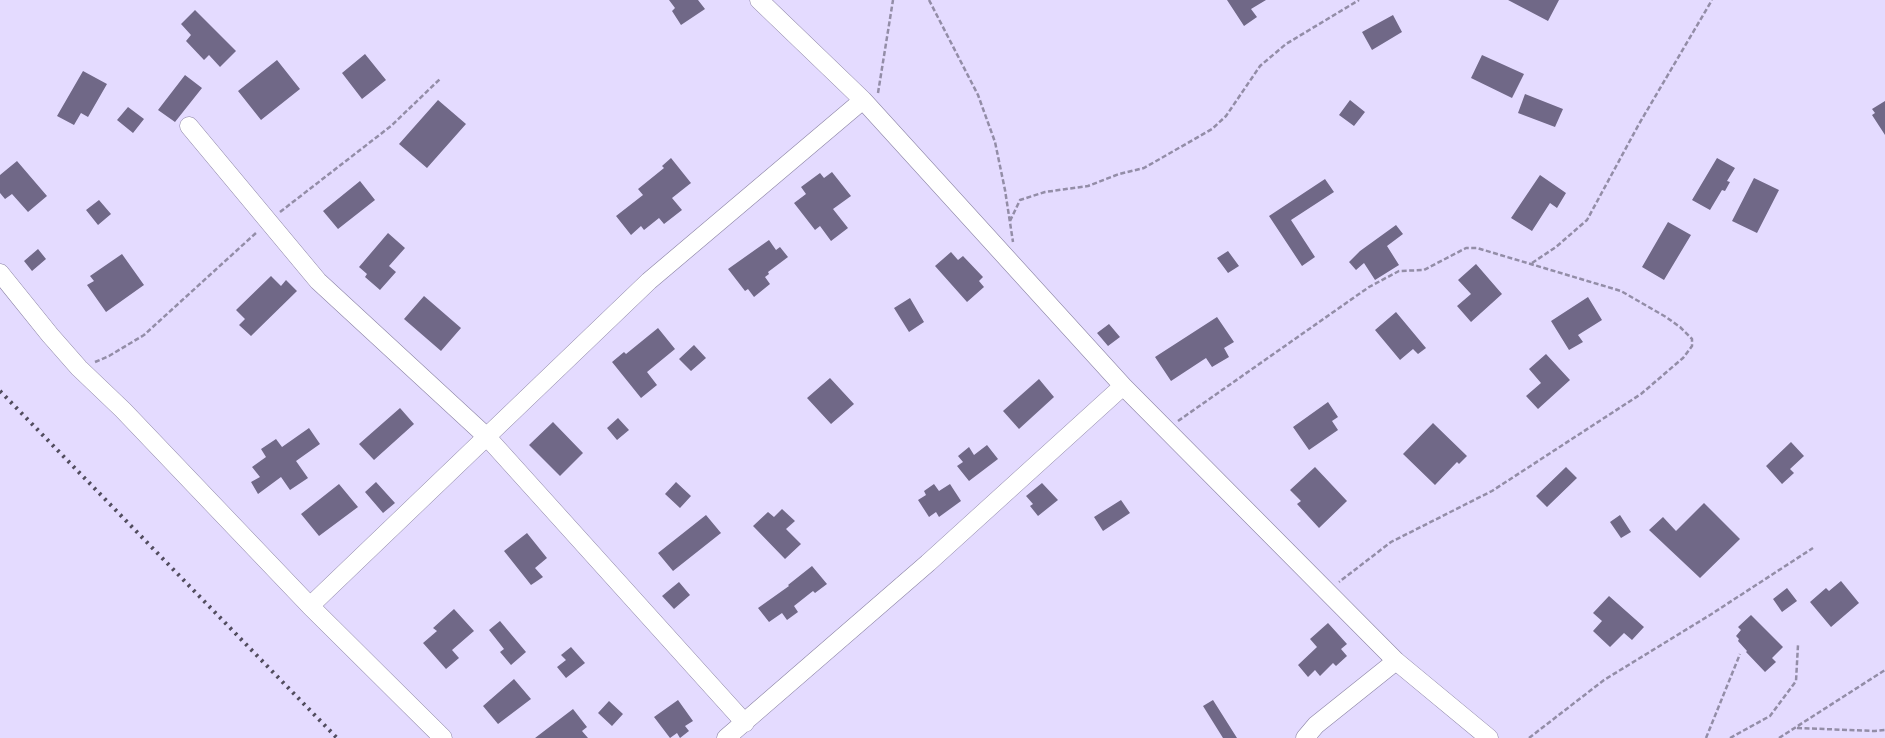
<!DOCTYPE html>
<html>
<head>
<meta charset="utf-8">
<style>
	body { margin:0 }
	canvas { display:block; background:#e4dbff }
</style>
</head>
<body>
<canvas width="1885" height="738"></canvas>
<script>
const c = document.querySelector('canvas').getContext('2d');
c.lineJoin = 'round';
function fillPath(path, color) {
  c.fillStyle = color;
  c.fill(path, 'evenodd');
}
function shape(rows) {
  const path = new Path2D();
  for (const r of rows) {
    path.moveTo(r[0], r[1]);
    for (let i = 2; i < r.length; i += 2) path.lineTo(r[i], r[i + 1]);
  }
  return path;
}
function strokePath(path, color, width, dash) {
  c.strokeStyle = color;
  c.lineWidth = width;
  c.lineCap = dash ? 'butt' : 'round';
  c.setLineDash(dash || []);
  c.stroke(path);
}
fillPath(shape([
	[669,0,698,0,705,9,681,25,672,11,675,8],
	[1227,0,1266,0,1251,9,1257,17,1244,26],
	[1508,0,1559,0,1548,21],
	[195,10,236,51,220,67,209,55,204,60,186,41,191,35,181,24],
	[1393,15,1402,32,1372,50,1362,32],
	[365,54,386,80,362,99,342,73],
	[1482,55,1524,74,1512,98,1471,78],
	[277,60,300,89,261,120,238,91],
	[83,71,107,84,88,117,81,113,74,125,57,116],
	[185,75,202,88,175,122,158,110],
	[1525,94,1563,109,1555,127,1518,113],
	[438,100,466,124,427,168,399,144],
	[1350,100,1365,112,1354,126,1339,115],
	[1885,101,1885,135,1872,115,1875,113,1872,109],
	[128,107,144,119,133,133,117,120],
	[671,158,691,183,672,198,682,210,664,224,659,218,644,230,641,226,631,235,616,216,643,195,638,189,664,168,662,166],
	[1717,158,1735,168,1727,181,1730,182,1725,191,1722,190,1710,210,1692,200],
	[17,161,47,196,28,212,12,194,5,199,0,193,0,175],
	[832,172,851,196,833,209,848,228,831,241,820,226,815,230,794,203,806,194,801,187,820,173,824,178],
	[1540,175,1566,193,1557,208,1550,203,1532,231,1511,218],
	[1754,178,1779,190,1757,233,1732,221],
	[1325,179,1334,192,1291,220,1315,257,1302,266,1269,216],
	[360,181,375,200,338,229,323,211],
	[99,200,111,214,98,225,86,210],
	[1668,222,1691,235,1664,280,1642,267],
	[1396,225,1403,234,1387,246,1399,265,1375,280,1364,263,1356,270,1349,262,1360,251],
	[388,233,405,248,389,266,396,272,380,290,365,277,367,274,359,267],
	[769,240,776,250,780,247,788,257,768,272,769,274,765,277,770,284,754,297,748,289,745,291,728,269],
	[38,249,46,259,32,271,24,261],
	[1228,251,1239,266,1228,273,1217,258],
	[951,252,958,260,963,256,983,277,979,281,984,287,967,302,935,266],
	[122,254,144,285,106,312,87,285,94,281,90,276],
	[1476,264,1502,294,1471,322,1457,306,1471,294,1458,280],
	[271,276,281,286,286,280,297,291,251,336,239,325,245,319,236,310],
	[424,296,461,328,441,351,404,319],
	[1588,297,1602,320,1578,335,1583,342,1569,350,1551,321],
	[910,298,924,322,909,332,894,308],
	[1396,312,1426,348,1418,354,1413,349,1400,360,1375,330],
	[1217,317,1234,342,1224,348,1229,357,1212,367,1206,358,1171,381,1155,357],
	[1109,324,1120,337,1108,346,1097,333],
	[658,328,675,349,647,372,657,385,641,398,612,362,624,352,626,354],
	[694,345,706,358,691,371,679,359],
	[1546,354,1570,380,1538,409,1526,396,1541,383,1529,369],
	[830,378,854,404,831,424,807,398],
	[1039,379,1054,397,1019,429,1003,411],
	[1328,402,1338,417,1332,421,1338,430,1309,450,1293,427],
	[400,408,414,424,374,460,359,444],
	[618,418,629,430,617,440,607,428],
	[553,422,583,453,560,476,529,445],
	[1433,423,1467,456,1459,464,1457,462,1435,485,1403,454],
	[309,428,320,444,296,461,308,478,290,490,281,477,258,494,251,482,260,477,252,467,266,457,261,449,276,439,282,447],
	[1791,442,1804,456,1790,469,1794,473,1782,484,1766,466],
	[987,445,998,459,969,481,957,466,963,462,958,456,969,447,974,455],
	[1315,467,1347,501,1319,528,1297,504,1301,501,1290,490],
	[1566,467,1577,478,1547,507,1536,496],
	[376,482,395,503,383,513,365,492],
	[676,482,691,496,680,508,665,494],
	[1042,483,1058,500,1038,516,1030,506,1033,504,1026,496],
	[339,484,358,507,319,536,301,514],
	[934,484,939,491,950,484,961,501,939,517,936,512,929,517,918,500,926,495,924,491],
	[1121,500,1130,513,1103,531,1094,517],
	[1704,503,1740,539,1700,578,1649,530,1663,517,1676,531],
	[782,509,795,521,786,529,801,544,785,559,753,526,768,512,774,517],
	[706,515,721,533,673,571,658,553],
	[1620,515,1631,532,1621,538,1610,522],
	[527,533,547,558,535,568,543,577,531,585,504,551],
	[812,566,827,584,815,593,813,591,794,606,798,612,787,620,782,613,769,622,758,608,789,586,788,585],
	[1841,581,1859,603,1831,627,1810,602,1826,588,1829,591],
	[679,582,690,595,674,609,662,596],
	[1787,588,1797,601,1782,612,1773,599],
	[1609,596,1644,627,1632,640,1624,633,1610,647,1593,631,1602,621,1593,613],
	[454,609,474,631,452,650,459,658,446,669,423,643,437,631,433,628],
	[1751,615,1783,647,1772,658,1776,662,1765,672,1746,652,1747,651,1738,641,1739,639,1736,636,1741,630,1738,627],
	[500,621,526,652,511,665,500,652,504,649,489,630],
	[1328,623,1347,644,1341,649,1347,656,1336,666,1333,663,1320,676,1315,670,1308,677,1298,665,1317,647,1310,639],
	[571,647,585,663,566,678,557,667,566,660,561,655],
	[514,679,531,699,498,724,483,706],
	[678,700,693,721,685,726,689,731,680,738,677,733,670,738,654,717],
	[1213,700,1237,738,1223,738,1203,706],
	[609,701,623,714,612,726,598,713],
	[573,709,587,727,582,731,588,738,535,738]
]), '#706887');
const minor = shape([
	[759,0,863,100],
	[189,126,318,281,487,437,745,723],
	[0,273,50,335,79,368,123,410,310,606,443,738],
	[310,606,649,281,863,100,1123,386,1396,661,1489,738],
	[726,738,928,563,1123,386],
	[1305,738,1316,725,1396,661]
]);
strokePath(minor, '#8b83a4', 19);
strokePath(shape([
	[929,0,978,95,995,142,1005,190,1013,242],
	[878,93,893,0],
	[280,212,391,126,441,78],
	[1010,221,1020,200,1045,192,1088,186,1119,174,1144,168,1212,129,1226,116,1260,66,1286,44,1359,0],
	[1532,263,1556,247,1587,220,1639,124,1712,0],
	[95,362,109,356,144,335,257,232],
	[1178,421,1369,287,1399,271,1424,270,1466,248,1477,248,1621,291,1666,317,1680,327,1692,339,1692,346,1683,358,1641,394,1492,491,1391,542,1339,582],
	[1797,728,1875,731,1885,730],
	[1529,738,1604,680,1710,615,1813,548],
	[1706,738,1740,654],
	[1730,738,1770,716,1796,681,1798,645],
	[1779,738,1885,670]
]), '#938da7', 2.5, [5, 2.5]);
strokePath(minor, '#fff', 18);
strokePath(shape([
	[0,391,337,738]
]), '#514c5e', 4, [2.5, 5]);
</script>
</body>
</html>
